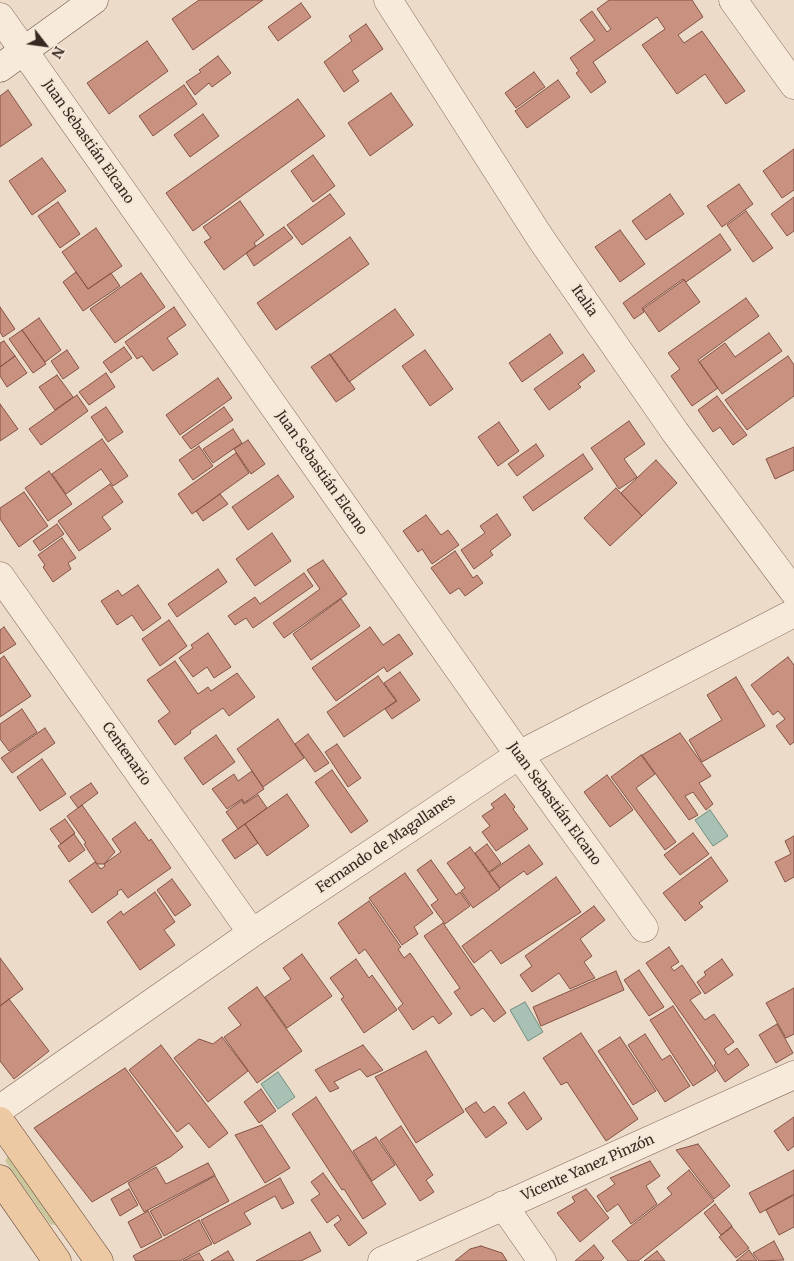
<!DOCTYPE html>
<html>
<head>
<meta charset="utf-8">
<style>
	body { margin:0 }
	#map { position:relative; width:794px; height:1261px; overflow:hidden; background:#ecdbc8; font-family:Merriweather,serif }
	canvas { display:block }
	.north { position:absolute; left:20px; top:20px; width:50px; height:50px; -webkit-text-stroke:4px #f4e6d7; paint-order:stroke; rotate:120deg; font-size:14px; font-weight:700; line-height:20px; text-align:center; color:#392821 }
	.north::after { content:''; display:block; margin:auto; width:18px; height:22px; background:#392821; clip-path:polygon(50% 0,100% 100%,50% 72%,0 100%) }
</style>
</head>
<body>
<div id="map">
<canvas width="794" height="1261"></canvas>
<div class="north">N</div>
</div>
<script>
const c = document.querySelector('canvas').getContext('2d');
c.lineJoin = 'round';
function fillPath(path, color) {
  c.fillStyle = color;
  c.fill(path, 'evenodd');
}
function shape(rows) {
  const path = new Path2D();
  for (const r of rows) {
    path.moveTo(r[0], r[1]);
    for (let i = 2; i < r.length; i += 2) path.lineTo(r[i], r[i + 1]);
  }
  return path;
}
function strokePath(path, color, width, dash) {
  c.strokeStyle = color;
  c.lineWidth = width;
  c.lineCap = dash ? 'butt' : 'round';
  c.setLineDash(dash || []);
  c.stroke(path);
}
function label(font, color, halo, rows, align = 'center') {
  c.font = font + ' Merriweather,serif';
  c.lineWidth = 4;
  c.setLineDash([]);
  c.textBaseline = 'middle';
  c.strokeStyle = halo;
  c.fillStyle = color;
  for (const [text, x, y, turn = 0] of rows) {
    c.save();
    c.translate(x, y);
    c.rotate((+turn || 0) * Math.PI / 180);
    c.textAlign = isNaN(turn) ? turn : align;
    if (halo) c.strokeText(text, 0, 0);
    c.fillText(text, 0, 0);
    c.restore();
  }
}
fillPath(shape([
	[8,1156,57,1224,52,1225,49,1223,5,1161]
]), '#cac79c');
const water = shape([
	[710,810,728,836,713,846,695,820,710,810],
	[525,1002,543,1032,528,1041,510,1010,525,1002],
	[278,1072,295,1097,278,1109,261,1084,278,1072]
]);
fillPath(water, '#a9c1b5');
strokePath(water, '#708f81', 1);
const building = shape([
	[199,0,263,0,193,50,172,19,199,0],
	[609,0,692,0,703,17,678,35,684,43,702,31,745,91,726,104,705,74,677,94,642,45,665,29,657,17,593,62,606,82,591,93,576,73,579,71,570,58,595,40,580,20,592,11,607,32,611,29,597,9,609,0],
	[301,3,311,17,278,41,268,27,301,3],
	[366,24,383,49,352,71,359,81,344,92,324,62,352,41,349,36,366,24],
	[147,41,168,71,109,114,87,83,147,41],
	[218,56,231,73,212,87,209,83,195,95,186,82,201,72,199,70,218,56],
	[534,72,545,87,516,108,505,93,534,72],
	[558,80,570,97,527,128,515,111,558,80],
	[184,85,197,104,153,136,139,116,184,85],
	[8,90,32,125,0,147,0,96,8,90],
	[391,93,413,125,370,156,348,123,391,93],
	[298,99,325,136,193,231,166,193,298,99],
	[203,114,219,136,190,157,174,135,203,114],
	[794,149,794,190,782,198,763,171,794,149],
	[313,155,335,186,313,202,291,171,313,155],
	[42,158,66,191,32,215,9,181,42,158],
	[739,184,753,204,722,227,707,206,739,184],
	[330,194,345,214,302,245,287,225,330,194],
	[670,194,684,214,646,240,632,221,670,194],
	[794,197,794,231,787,236,771,214,794,197],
	[240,201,264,235,254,243,256,246,224,270,204,242,211,238,203,227,240,201],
	[58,202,80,234,60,248,38,216,58,202],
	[746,211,773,248,753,262,727,225,746,211],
	[284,227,293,238,254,266,246,253,284,227],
	[96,228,122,266,88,289,62,252,96,228],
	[620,230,645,264,620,282,595,247,620,230],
	[720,234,731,250,686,282,683,279,642,308,644,312,634,319,623,303,720,234],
	[350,237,369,264,276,330,257,303,350,237],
	[76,272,88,289,111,273,120,286,83,311,63,282,76,272],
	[141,273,165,307,115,343,90,309,141,273],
	[684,280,700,302,659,332,643,309,684,280],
	[746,298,759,316,698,360,718,388,692,406,671,376,680,369,668,353,746,298],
	[0,307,15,329,3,337,0,332,0,307],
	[174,307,186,325,167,338,178,354,153,371,142,356,137,359,125,342,174,307],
	[395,309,414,335,349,382,330,355,395,309],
	[39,318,61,350,45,362,22,330,39,318],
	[22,330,46,364,33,373,9,339,22,330],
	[769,333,782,351,722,394,699,362,725,343,735,357,769,333],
	[550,334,563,353,522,382,509,363,550,334],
	[4,341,15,356,0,367,0,343,4,341],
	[124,347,132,358,111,373,103,362,124,347],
	[67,350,79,368,63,379,51,361,67,350],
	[425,350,453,389,430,406,402,366,425,350],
	[330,354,355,389,336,402,311,367,330,354],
	[583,354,595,371,578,384,581,387,549,410,534,389,583,354],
	[15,356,27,373,7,387,0,376,0,367,15,356],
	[788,356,794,365,794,396,747,430,725,400,788,356],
	[106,373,115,387,89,405,79,392,106,373],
	[57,375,73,397,55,410,39,387,57,375],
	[218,378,232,398,180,435,166,415,218,378],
	[77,395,88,411,41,445,29,429,77,395],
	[717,396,747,435,733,445,720,427,713,432,698,410,717,396],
	[0,404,18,429,0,441,0,404],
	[106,407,123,432,108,442,91,417,106,407],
	[224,407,233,420,191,449,182,437,224,407],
	[629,421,645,444,624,459,637,477,619,489,591,448,629,421],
	[499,422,519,451,498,466,478,437,499,422],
	[233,429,242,443,213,463,203,449,233,429],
	[102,439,128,476,113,486,101,469,66,494,52,474,102,439],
	[248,440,265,464,251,474,234,449,248,440],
	[536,444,544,456,517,476,508,464,536,444],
	[199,446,213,466,193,480,179,460,199,446],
	[794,447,794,470,775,479,766,459,794,447],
	[236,453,249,473,192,514,178,494,236,453],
	[583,454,593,469,533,511,523,497,583,454],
	[656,460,677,483,642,516,621,493,656,460],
	[49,471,72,504,48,521,25,488,49,471],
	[278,475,294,497,248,530,232,507,278,475],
	[110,484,123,502,102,517,111,529,79,551,58,521,110,484],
	[616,488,642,516,610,546,584,518,616,488],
	[24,492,48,526,19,547,0,519,0,508,24,492],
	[220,494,228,504,203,521,196,511,220,494],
	[497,514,511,535,490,551,493,555,474,569,461,550,485,533,480,526,497,514],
	[426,515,441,535,448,530,459,545,432,564,422,549,418,552,403,531,426,515],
	[57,524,64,534,40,551,33,541,57,524],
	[272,533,291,561,255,586,236,559,272,533],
	[62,538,76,558,68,563,71,569,53,582,43,567,45,565,38,555,62,538],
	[455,551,473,578,477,575,483,583,465,596,459,588,450,594,431,568,455,551],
	[323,560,347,594,284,638,273,623,320,589,307,570,323,560],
	[218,569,227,582,177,617,168,604,218,569],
	[304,573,313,586,253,628,246,618,235,625,228,616,255,597,260,604,304,573],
	[138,585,161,618,143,631,132,615,117,625,101,601,118,590,122,596,138,585],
	[341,599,360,626,311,660,293,634,341,599],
	[169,620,187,646,160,666,142,639,169,620],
	[4,627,16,644,0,654,0,630,4,627],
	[370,627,383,645,399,634,413,654,387,672,384,667,336,701,312,668,370,627],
	[208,633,231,667,214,678,207,667,193,677,179,658,193,648,191,645,208,633],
	[4,656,31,696,0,717,0,659,4,656],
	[788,657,794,665,794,742,790,745,776,726,785,719,778,711,773,715,751,685,788,657],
	[175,661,198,694,208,687,211,691,237,673,255,697,229,716,223,708,190,731,191,733,175,745,158,721,170,712,147,680,175,661],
	[400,672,420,700,392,719,385,709,397,701,384,683,400,672],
	[378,676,396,701,344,737,327,712,378,676],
	[736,677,765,726,702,762,689,740,722,720,707,695,736,677],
	[22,709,37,732,9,751,0,739,0,724,22,709],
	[278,719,304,758,263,787,237,749,278,719],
	[45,728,55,743,12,773,1,758,45,728],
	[680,733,711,776,699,783,713,804,706,810,693,792,685,796,698,815,689,820,642,755,680,733],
	[308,734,329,763,315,772,295,744,308,734],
	[216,735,235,762,203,785,184,758,216,735],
	[337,744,361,778,348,787,325,752,337,744],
	[641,755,655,774,636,788,676,842,665,850,611,777,641,755],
	[42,759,66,794,40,811,17,777,42,759],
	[332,770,368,821,351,833,315,782,332,770],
	[252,771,264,789,244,803,242,799,227,809,212,789,234,774,238,781,252,771],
	[607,775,633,810,610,827,584,792,607,775],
	[91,783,98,793,78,808,70,797,91,783],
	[287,794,309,826,267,856,245,824,287,794],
	[505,794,515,807,513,809,528,829,496,851,482,832,490,826,482,816,494,808,491,804,505,794],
	[258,795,267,808,238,829,226,812,242,800,244,804,258,795],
	[82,805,115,852,104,864,97,864,84,844,86,843,67,816,82,805],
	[65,819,75,833,61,844,50,829,65,819],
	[135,822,149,841,151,839,171,868,128,898,121,889,117,892,118,894,92,913,69,881,95,862,101,869,105,866,104,864,121,852,112,839,135,822],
	[245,824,258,843,235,859,222,840,245,824],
	[693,833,709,854,680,875,664,855,693,833],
	[74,834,85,850,69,862,58,846,74,834],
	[794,836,794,877,785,882,775,862,791,854,785,841,794,836],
	[487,844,501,863,489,872,475,853,487,844],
	[529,845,543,864,527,875,524,871,500,888,489,873,529,845],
	[470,847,500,889,473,908,461,891,465,888,447,863,470,847],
	[711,857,728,881,699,903,703,907,685,921,663,893,711,857],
	[431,860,456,895,460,892,470,906,445,924,431,905,438,900,417,870,431,860],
	[405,873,433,913,414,927,418,934,402,945,369,898,405,873],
	[556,877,581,912,501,964,491,950,474,963,462,946,556,877],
	[172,879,191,905,175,916,157,890,172,879],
	[155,892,175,922,164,930,175,945,140,970,107,922,121,911,123,915,155,892],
	[369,901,401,947,398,949,404,958,410,953,452,1014,439,1024,433,1016,413,1030,398,1008,403,1004,365,949,359,954,338,923,369,901],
	[594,906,605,920,580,939,592,956,584,962,595,978,570,989,559,973,532,992,520,975,532,966,525,956,594,906],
	[443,923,506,1013,494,1022,483,1008,471,1016,454,992,460,988,424,936,443,923],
	[669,947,679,962,671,967,674,971,682,965,701,993,690,1000,705,1020,714,1014,734,1042,724,1049,728,1055,737,1048,749,1065,725,1082,714,1065,716,1063,646,963,669,947],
	[302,954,332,996,287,1028,265,997,291,979,283,968,302,954],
	[0,958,23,989,0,1006,0,958],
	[356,959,369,978,372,975,397,1010,364,1033,341,999,344,997,330,978,356,959],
	[722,959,733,975,705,994,697,982,706,975,704,972,722,959],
	[639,970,664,1007,649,1016,624,980,639,970],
	[616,971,624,990,541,1026,533,1007,616,971],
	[257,987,302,1051,257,1083,224,1037,241,1025,228,1008,257,987],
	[794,988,794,1034,786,1038,766,1003,794,988],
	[9,999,49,1051,14,1079,0,1061,0,1006,9,999],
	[673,1006,716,1071,693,1086,650,1020,673,1006],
	[777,1024,793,1053,776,1063,759,1035,777,1024],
	[581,1033,638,1119,606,1141,567,1082,561,1085,543,1058,581,1033],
	[645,1034,662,1060,670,1055,690,1086,665,1102,628,1045,645,1034],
	[222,1037,248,1071,208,1102,174,1058,199,1039,213,1044,222,1037],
	[620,1037,656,1091,633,1105,598,1051,620,1037],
	[161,1045,228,1133,209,1148,189,1123,177,1132,129,1070,161,1045],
	[363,1045,383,1070,367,1077,360,1069,334,1082,339,1088,330,1092,315,1070,363,1045],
	[426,1051,464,1112,416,1143,375,1077,426,1051],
	[125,1068,183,1147,170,1157,92,1202,34,1128,125,1068],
	[261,1089,276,1111,259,1123,244,1102,261,1089],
	[524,1092,542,1119,527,1130,508,1103,524,1092],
	[316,1097,386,1204,363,1219,344,1189,342,1190,292,1114,316,1097],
	[476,1102,484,1113,494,1106,507,1123,486,1138,465,1109,476,1102],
	[794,1117,794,1146,788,1151,774,1131,794,1117],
	[262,1125,290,1168,265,1183,235,1135,262,1125],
	[401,1126,433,1175,426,1180,434,1192,420,1201,380,1140,401,1126],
	[376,1137,395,1165,372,1181,353,1151,376,1137],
	[698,1144,730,1186,714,1199,676,1150,698,1144],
	[650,1161,660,1176,646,1186,657,1204,631,1224,618,1204,607,1212,597,1196,615,1184,610,1178,650,1161],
	[208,1163,215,1175,144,1212,128,1183,156,1167,166,1184,208,1163],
	[689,1170,714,1201,638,1261,628,1261,612,1241,672,1194,667,1188,689,1170],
	[794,1170,794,1194,760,1213,749,1193,794,1170],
	[323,1173,367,1233,349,1246,334,1225,341,1220,338,1215,327,1223,311,1200,320,1194,311,1182,323,1173],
	[215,1176,229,1201,164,1236,150,1211,215,1176],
	[280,1178,294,1203,282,1209,275,1196,244,1213,251,1224,214,1244,201,1220,280,1178],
	[129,1189,138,1205,120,1216,111,1199,129,1189],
	[586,1189,609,1218,580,1242,557,1213,575,1202,572,1197,586,1189],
	[794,1195,794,1227,779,1235,766,1210,794,1195],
	[715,1204,732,1226,721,1235,704,1213,715,1204],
	[148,1211,162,1237,141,1248,128,1222,148,1211],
	[199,1220,212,1244,180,1261,136,1261,133,1256,199,1220],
	[732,1227,749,1248,736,1258,719,1237,732,1227],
	[310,1232,321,1251,301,1261,256,1261,310,1232],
	[774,1241,784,1260,759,1261,753,1253,774,1241],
	[594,1245,604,1258,601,1261,575,1261,594,1245],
	[481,1246,502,1253,507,1261,455,1261,470,1249,481,1246],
	[749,1250,757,1261,736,1261,749,1250],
	[228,1251,234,1261,211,1261,228,1251],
	[657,1251,665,1261,644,1261,657,1251],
	[199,1253,204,1261,183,1261,199,1253]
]);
fillPath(building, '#c89180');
strokePath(building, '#855345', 1);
const street = shape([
	[388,0,541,239,675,432,794,592],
	[733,0,794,85],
	[0,17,519,755,644,928],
	[0,576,252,933],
	[0,1109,252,933,519,755,794,613],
	[503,1205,542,1261],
	[382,1261,794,1075]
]);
const secondary = shape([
	[0,68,94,0]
]);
const primary = shape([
	[0,1121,99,1261],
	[0,1179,57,1261]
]);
strokePath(street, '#876c5e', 29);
strokePath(secondary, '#694e41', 29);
strokePath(primary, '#563c32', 29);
strokePath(street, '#f7eadb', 28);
strokePath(secondary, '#f7eadb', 28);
strokePath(primary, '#ecc8a3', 28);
label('14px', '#392821', '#f4e6d7', [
	["Juan Sebastián Elcano",88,142,55],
	["Italia",584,301,55],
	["Juan Sebastián Elcano",321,473,55],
	["Centenario",126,754,55],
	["Juan Sebastián Elcano",554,804,54],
	["Fernando de Magallanes",386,844,-34],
	["Vicente Yanez Pinzón",588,1168,-24]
]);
</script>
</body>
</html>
